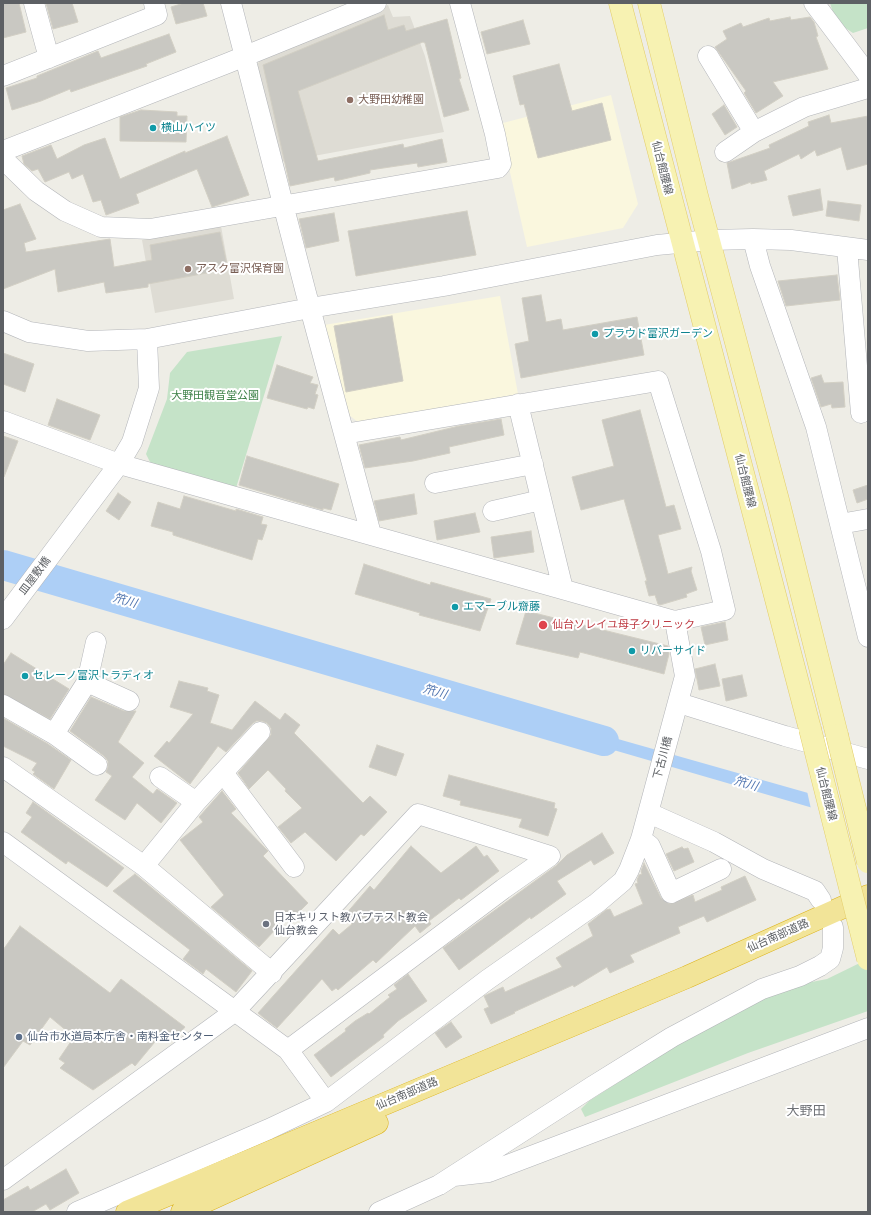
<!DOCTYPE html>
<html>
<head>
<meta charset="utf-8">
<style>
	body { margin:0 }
	#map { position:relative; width:871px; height:1215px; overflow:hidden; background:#eeede6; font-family:Rubik,sans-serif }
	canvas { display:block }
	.frame { position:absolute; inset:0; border:4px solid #5d6064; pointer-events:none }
</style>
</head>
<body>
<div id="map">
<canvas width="871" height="1215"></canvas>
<div class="frame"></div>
</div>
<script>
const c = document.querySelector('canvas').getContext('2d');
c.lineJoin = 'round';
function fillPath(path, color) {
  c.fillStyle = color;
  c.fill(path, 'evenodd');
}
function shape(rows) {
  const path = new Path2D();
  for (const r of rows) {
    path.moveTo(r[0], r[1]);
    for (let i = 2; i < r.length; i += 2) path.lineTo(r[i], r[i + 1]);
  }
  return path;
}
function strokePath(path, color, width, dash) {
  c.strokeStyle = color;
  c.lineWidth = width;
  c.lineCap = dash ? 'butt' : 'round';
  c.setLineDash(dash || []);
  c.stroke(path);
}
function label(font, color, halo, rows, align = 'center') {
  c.font = font + ' Rubik,"Noto Sans JP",sans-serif';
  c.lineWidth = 4;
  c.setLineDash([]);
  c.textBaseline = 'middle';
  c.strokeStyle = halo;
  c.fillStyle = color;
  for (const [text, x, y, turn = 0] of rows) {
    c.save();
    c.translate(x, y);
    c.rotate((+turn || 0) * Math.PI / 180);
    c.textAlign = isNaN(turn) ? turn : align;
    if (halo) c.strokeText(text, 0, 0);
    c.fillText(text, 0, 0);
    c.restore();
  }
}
fillPath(shape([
	[611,95,638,204,623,228,527,247,499,124],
	[500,296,518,394,359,423,349,415,324,325]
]), '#faf7de');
fillPath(shape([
	[388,5,393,17,410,16,425,56,444,132,281,162,255,67,266,53],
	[221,226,234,299,155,313,142,240]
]), '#dedcd4');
fillPath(shape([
	[830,3,868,3,868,28,853,33,836,22],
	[282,336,236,488,151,464,146,454,167,399,170,373,187,352],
	[868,959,868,1011,748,1053,585,1117,581,1109,589,1101,683,1041,786,987,827,979]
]), '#c5e3c8');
fillPath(shape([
	[565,724,868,810,868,824,562,735]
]), '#adcff6');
fillPath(shape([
	[807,791,868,808,868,826,811,809]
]), '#eeede6');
strokePath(shape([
	[3,565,604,741]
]), '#adcff6', 30);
const building = shape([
	[3,3,19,3,26,32,3,38,3,3],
	[46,3,72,3,78,22,53,29,46,3],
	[184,3,203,3,207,16,176,24,171,7,184,3],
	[384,15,388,30,404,25,406,31,447,19,461,78,459,79,469,110,444,117,425,43,423,42,298,91,318,161,403,144,404,148,442,139,447,162,418,167,417,163,370,170,370,173,335,181,334,177,290,186,263,65,384,15],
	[790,17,791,20,810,17,814,22,818,36,816,37,828,69,773,82,783,96,756,113,744,93,746,91,715,47,727,39,723,31,741,23,743,27,769,18,770,21,790,17],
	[523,20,530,44,487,54,481,32,523,20],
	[169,34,176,52,146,64,147,66,71,92,70,89,41,101,12,110,6,88,37,78,37,76,98,51,101,58,169,34],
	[559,64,572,111,602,103,611,140,538,158,524,104,520,105,513,76,559,64],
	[724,105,737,127,725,135,712,114,724,105],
	[141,110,177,112,177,116,187,116,186,142,120,141,120,117,141,110],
	[829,115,831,123,868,116,868,164,847,170,841,147,817,156,815,150,801,159,799,154,764,171,767,180,751,184,751,182,732,189,727,163,770,148,769,145,809,126,808,122,829,115],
	[227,136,249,195,212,207,197,169,136,194,139,203,106,215,101,200,93,202,83,174,72,179,69,172,45,182,38,169,32,171,24,164,22,156,51,145,57,159,84,145,105,138,120,179,185,151,185,153,227,136],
	[820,189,823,210,793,216,788,196,820,189],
	[828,201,861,205,859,221,826,216,828,201],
	[20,204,36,239,24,243,26,252,110,239,114,267,152,260,150,245,220,232,228,269,148,284,148,287,106,293,104,282,58,292,55,269,3,289,3,210,20,204],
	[467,211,476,255,356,276,348,231,467,211],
	[334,213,339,241,306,248,299,219,334,213],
	[837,275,840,300,786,306,778,281,837,275],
	[541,295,546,322,561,319,563,330,637,317,644,355,521,378,515,344,529,341,522,298,541,295],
	[392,316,403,381,346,392,334,326,392,316],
	[3,353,34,364,25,392,3,384,3,353],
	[277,365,313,377,310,383,318,385,315,394,318,395,314,409,308,407,307,409,267,398,277,365],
	[821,375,824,383,843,382,845,407,832,408,831,404,821,407,811,378,821,375],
	[57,399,100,415,90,440,48,425,57,399],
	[640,410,666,507,674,505,681,529,658,535,668,574,692,567,691,571,697,590,686,594,687,597,660,605,658,604,655,595,649,596,645,581,647,581,624,499,581,510,572,477,614,466,602,420,640,410],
	[501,419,504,435,449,447,450,453,413,461,365,468,359,445,400,437,401,440,459,426,501,419],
	[3,436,18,441,4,477,3,477,3,436],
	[247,456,339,484,331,510,323,508,323,510,239,485,247,456],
	[868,485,868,499,857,503,853,490,868,485],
	[118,493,131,502,119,520,106,511,118,493],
	[414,494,417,514,379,521,374,501,414,494],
	[184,496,236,511,236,509,263,517,261,524,267,525,262,540,258,539,252,560,173,535,173,532,151,526,158,502,180,509,184,496],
	[475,513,480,532,437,540,434,521,475,513],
	[531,531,534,552,494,558,491,537,531,531],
	[364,564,430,585,431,582,491,599,480,631,419,615,420,613,355,594,364,564],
	[526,611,668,646,669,654,664,674,580,652,578,658,516,644,526,611],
	[725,622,728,640,705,645,701,627,725,622],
	[11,653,69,689,50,719,3,694,3,665,11,653],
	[715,664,720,686,699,690,695,669,715,664],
	[742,675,747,696,726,701,722,679,742,675],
	[179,681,208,688,207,691,219,695,210,723,232,730,255,701,280,720,285,713,300,725,294,733,363,803,370,796,387,812,364,836,361,834,336,861,305,832,291,843,278,827,302,808,285,791,286,789,268,770,249,789,238,773,271,735,271,728,267,723,262,721,256,721,252,724,226,752,218,746,190,784,154,756,167,741,169,743,193,714,170,707,179,681],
	[91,697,124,711,136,711,118,742,144,763,132,777,153,794,157,789,177,803,161,823,137,803,125,820,95,800,112,776,106,772,108,767,108,761,104,756,70,731,91,697],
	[3,718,48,744,71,760,54,789,33,774,35,772,32,770,37,763,3,746,3,718],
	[377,745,404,754,396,776,369,767,377,745],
	[449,775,555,803,554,808,557,809,548,836,519,827,522,819,460,805,461,801,443,796,449,775],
	[222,791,236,809,231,813,268,851,263,856,308,903,296,915,292,912,259,947,211,907,224,895,180,840,203,822,199,817,222,791],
	[33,802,124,868,107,887,68,861,66,864,21,832,32,817,26,813,33,802],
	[602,833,614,853,594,865,591,860,557,881,566,894,531,919,530,917,459,970,443,948,557,865,567,855,602,833],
	[411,846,441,873,476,846,484,857,487,855,499,871,461,900,459,898,429,921,431,924,420,933,415,926,376,963,373,960,338,990,336,988,332,991,322,979,277,1028,264,1018,258,1013,333,929,339,935,352,924,345,915,370,886,374,890,411,846],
	[682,847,684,849,688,848,694,862,674,871,666,854,682,847],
	[644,863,661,898,670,904,693,895,695,902,722,890,721,887,745,876,756,900,707,922,704,916,678,927,680,933,630,955,634,962,610,973,607,967,574,987,573,985,514,1012,515,1013,491,1024,484,1009,489,1007,484,996,503,987,505,992,562,967,556,958,593,936,588,924,606,910,610,909,614,917,643,904,635,884,638,883,637,880,639,875,642,874,641,871,644,863],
	[135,874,252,971,236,992,206,969,203,974,183,959,190,950,113,891,135,874],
	[20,926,110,993,121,979,185,1027,175,1039,164,1031,135,1066,132,1063,93,1090,60,1068,65,1063,59,1059,74,1037,50,1017,30,1045,23,1041,3,1068,3,950,20,926],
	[408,974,427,1001,398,1021,383,1035,384,1037,331,1077,314,1055,346,1031,345,1029,355,1021,368,1013,369,1014,390,997,388,995,397,989,394,985,408,974],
	[451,1022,462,1037,446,1048,435,1033,451,1022],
	[66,1169,79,1193,50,1210,46,1204,32,1212,3,1212,3,1200,28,1186,30,1190,66,1169]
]);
fillPath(building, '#c9c8c2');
strokePath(building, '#d2cfc4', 1);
const minor = shape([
	[34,3,49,58],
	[231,3,306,293,371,534],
	[814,3,868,75],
	[708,56,754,132],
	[3,76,157,15,154,3],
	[3,151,228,63,376,3],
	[725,152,754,132,804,107,868,88],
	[3,159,36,191,65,211,101,227,150,229,498,168,501,164,495,134,460,3],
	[753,239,760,266,816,427,868,637],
	[847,248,861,413],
	[3,321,29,332,88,341,147,339,310,308,444,286,657,245,710,240,753,239,791,240,868,250],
	[518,404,563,589],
	[3,421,119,464,675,621,725,610,711,551,658,381,344,434],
	[435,483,533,464],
	[493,511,541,500],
	[840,524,868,519],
	[3,619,119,464,132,442,149,388,147,339],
	[87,682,129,701],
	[679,703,785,736,868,759],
	[3,705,54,734,87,682,96,642],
	[54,734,97,765],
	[3,767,144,866,272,973],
	[224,774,294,867],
	[160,777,196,802],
	[649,813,714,842,763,869,815,891,821,900],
	[641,839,650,846,671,893,721,869],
	[3,842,288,1050,326,1102],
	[144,866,196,802,260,732],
	[288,1050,503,889,550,856],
	[454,1176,489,1172,868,1028],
	[3,1180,234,1012,418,814,550,856],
	[77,1212,269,1129,326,1102,487,980,597,903,623,881,629,870,641,839,685,676,675,621],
	[379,1212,439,1185,593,1086,672,1037,762,989,800,976,820,966,830,959,833,948,833,927]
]);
const major = shape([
	[620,3,810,729],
	[649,3,697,196,778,500,837,735]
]);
const highway = shape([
	[127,1212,687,977,868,896],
	[182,1212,377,1123]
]);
strokePath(minor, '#b3b5b9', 21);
strokePath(major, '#e3cd6a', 23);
strokePath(highway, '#dcb218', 23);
strokePath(minor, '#fff', 20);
strokePath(major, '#f7f2b2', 22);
strokePath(highway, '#f2e498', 22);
const majorBridge = shape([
	[810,729,868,959],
	[837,735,868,862]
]);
strokePath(majorBridge, '#e3cd6a', 23, []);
strokePath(majorBridge, '#f7f2b2', 22);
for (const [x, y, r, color] of [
	[350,100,4,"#8d6e63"],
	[153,128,4,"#0f9aa8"],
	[188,269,4,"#8d6e63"],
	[595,334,4,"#0f9aa8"],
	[455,607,4,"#0f9aa8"],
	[543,625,5,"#e0444e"],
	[632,651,4,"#0f9aa8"],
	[25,676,4,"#0f9aa8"],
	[266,924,4,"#6b7280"],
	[19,1037,4,"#5c6f8a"]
]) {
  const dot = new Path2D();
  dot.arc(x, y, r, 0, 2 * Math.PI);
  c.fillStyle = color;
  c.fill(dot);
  strokePath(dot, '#fff', 1.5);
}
label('11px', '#785e54', '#fff', [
	["大野田幼稚園",358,100],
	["アスク富沢保育園",196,269]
], 'left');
label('11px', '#0d838f', '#fff', [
	["横山ハイツ",161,128],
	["プラウド富沢ガーデン",603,334],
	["エマーブル齋藤",463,607],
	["リバーサイド",640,651],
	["セレーノ富沢トラディオ",33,676]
], 'left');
label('11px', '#5d6064', '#fff', [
	["仙台館腰線",662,168,76],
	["仙台館腰線",745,481,76],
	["皿屋敷橋",35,576,-53],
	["下古川橋",663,758,-75],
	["仙台館腰線",826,794,76],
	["仙台南部道路",778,936,-24],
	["仙台南部道路",407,1094,-23]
]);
label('11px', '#3f8249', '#fff', [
	["大野田観音堂公園",215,396]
]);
label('11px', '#be3a42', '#fff', [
	["仙台ソレイユ母子クリニック",552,625]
], 'left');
label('11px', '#5b616d', '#fff', [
	["日本キリスト教バプテスト教会",274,918],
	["仙台教会",274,931]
], 'left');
label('11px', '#4e5e75', '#fff', [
	["仙台市水道局本庁舎・南料金センター",27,1037]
], 'left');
label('italic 12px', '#4f74af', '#fff', [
	["笊川",125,601,16],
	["笊川",435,692,16],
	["笊川",746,784,16]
]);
label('13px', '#6e7176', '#fff', [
	["大野田",806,1111]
]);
</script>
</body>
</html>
